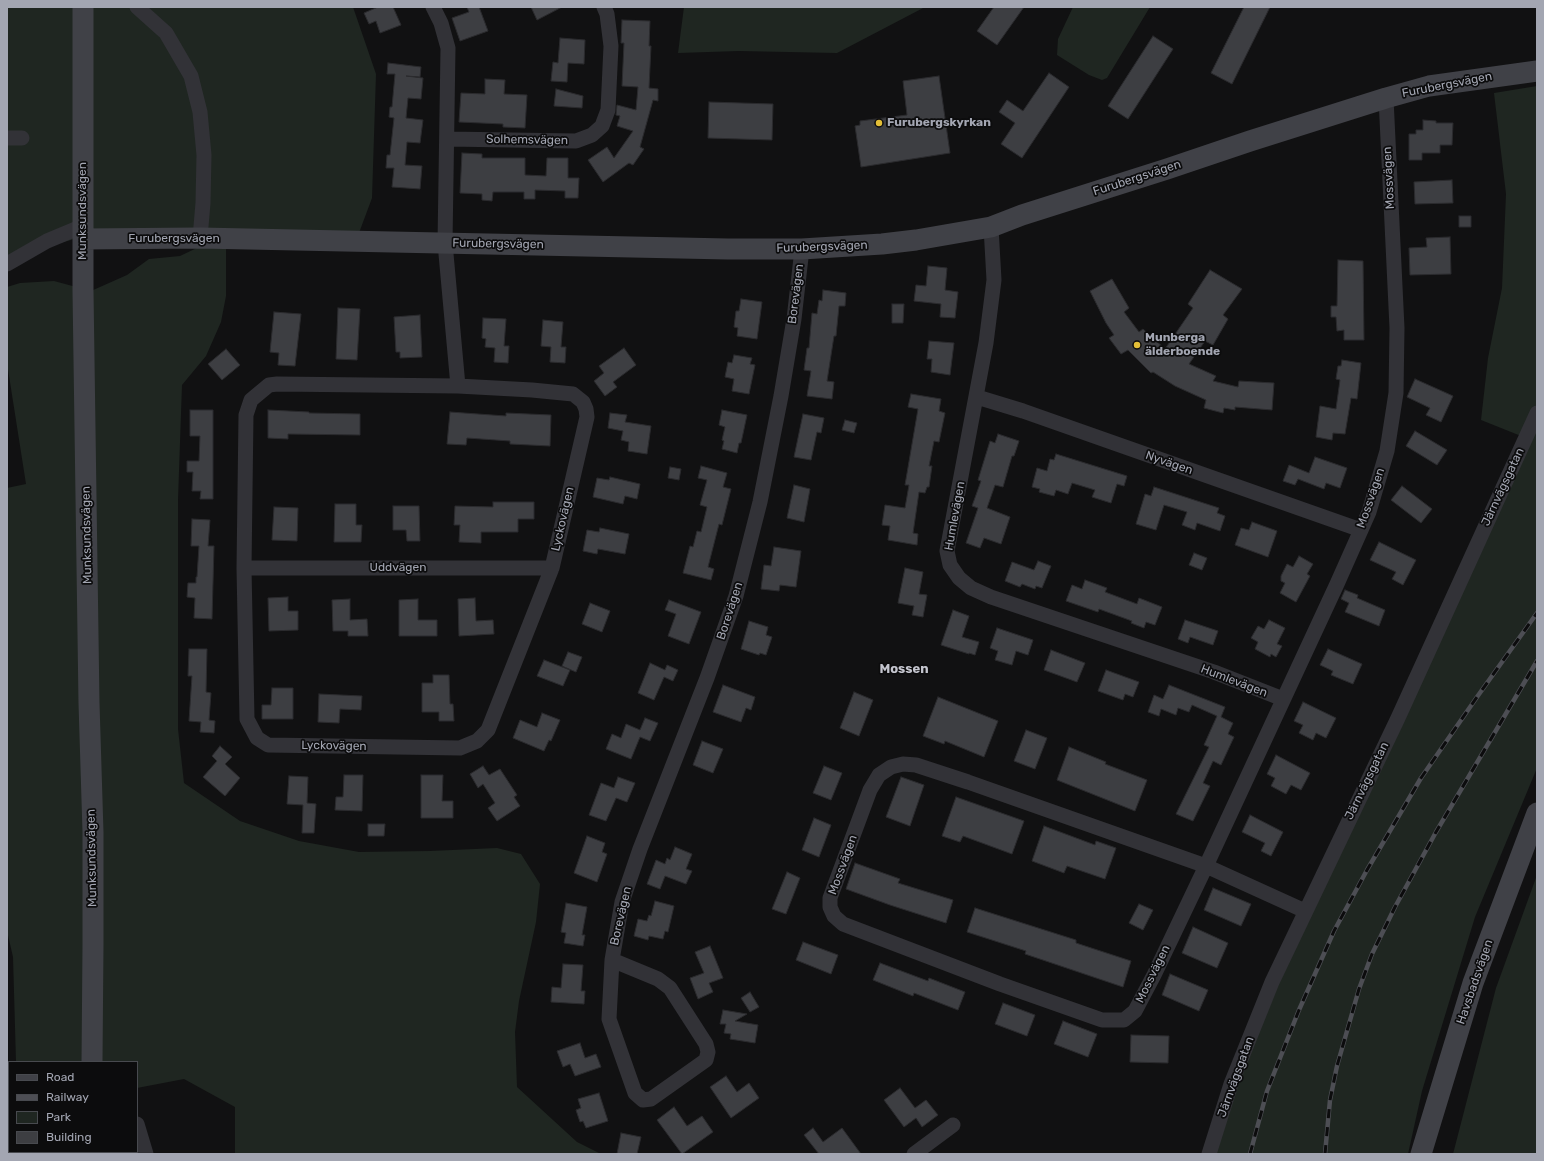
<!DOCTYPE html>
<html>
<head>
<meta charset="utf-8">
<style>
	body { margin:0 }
	#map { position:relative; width:1544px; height:1161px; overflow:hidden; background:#111112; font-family:Rubik,sans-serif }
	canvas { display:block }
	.frame { position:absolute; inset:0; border:8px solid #a3a6b2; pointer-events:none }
	.legend { position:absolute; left:8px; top:1061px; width:130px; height:92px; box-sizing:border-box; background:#0c0c0d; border:1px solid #484a4f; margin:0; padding:5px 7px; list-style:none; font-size:12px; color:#a3a6b2 }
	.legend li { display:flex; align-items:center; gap:8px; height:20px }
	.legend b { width:20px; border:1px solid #484a4f }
</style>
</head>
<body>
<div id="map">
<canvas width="1544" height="1161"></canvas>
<div class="frame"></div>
<ul class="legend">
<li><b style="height:5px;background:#404147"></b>Road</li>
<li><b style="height:5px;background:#4d4e54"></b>Railway</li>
<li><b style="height:11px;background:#1f2621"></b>Park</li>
<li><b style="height:11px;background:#3d3e42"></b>Building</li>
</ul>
</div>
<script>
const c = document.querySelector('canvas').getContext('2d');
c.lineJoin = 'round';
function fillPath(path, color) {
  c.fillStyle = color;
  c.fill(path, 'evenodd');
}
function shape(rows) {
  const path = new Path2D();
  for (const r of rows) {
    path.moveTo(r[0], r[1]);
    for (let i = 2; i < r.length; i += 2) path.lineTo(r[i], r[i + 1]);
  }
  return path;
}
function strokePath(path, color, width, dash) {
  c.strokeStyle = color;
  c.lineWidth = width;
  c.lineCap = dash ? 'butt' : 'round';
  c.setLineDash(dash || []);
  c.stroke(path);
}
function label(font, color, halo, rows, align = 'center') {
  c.font = font + ' Rubik,sans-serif';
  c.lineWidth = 3.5;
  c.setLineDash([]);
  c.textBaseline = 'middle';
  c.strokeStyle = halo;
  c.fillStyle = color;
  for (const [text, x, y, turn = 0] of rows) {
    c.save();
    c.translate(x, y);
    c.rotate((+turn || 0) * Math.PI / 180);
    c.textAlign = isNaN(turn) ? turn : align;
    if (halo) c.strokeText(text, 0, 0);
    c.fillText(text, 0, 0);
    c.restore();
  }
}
fillPath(shape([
	[7,7,353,7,376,74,372,198,356,241,92,234,29,252,7,265],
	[684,7,925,7,837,53,739,51,678,53],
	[1073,7,1150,7,1107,78,1102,80,1089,75,1057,55,1058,39],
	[1537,86,1537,768,1475,917,1422,1091,1408,1154,1207,1154,1244,1050,1526,438,1481,420,1488,358,1502,288,1506,194,1494,93],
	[226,245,226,296,221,322,206,356,182,385,178,500,178,729,184,783,240,821,299,841,359,852,430,851,497,848,521,854,540,884,536,922,519,1001,515,1032,517,1087,577,1142,601,1154,235,1154,235,1107,184,1079,137,1088,137,1062,16,1062,13,957,7,931,7,488,26,484,7,363,7,287,20,283,54,281,91,291,127,275,149,259,180,256,201,246],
	[1537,875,1537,1154,1453,1154,1496,988],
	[14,1152,131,1152,132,1154,14,1154]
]), '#1f2621');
const building = shape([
	[378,7,393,7,401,25,380,33,376,21,369,24,364,13,378,7],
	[467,7,479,7,488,31,460,41,452,18,469,12,467,7],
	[531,7,562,7,537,20,531,7],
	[994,7,1024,7,997,45,977,31,994,7],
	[1244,7,1270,7,1232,84,1211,73,1244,7],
	[622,20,650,21,649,46,651,46,649,88,658,89,658,101,653,100,640,147,644,149,633,165,629,163,603,182,588,160,607,147,614,158,633,131,617,126,620,116,616,115,617,105,636,110,638,87,622,86,624,43,621,43,622,20],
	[1153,36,1173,49,1128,119,1108,106,1153,36],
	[560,38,585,40,584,64,568,63,567,82,551,81,553,62,558,63,560,38],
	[388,63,421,67,420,77,406,76,423,78,421,99,408,98,406,118,423,120,420,143,407,142,405,165,422,166,420,189,392,187,394,168,386,168,387,155,390,155,394,118,389,117,390,107,392,107,395,74,387,74,388,63],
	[1049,73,1069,87,1022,158,1001,144,1015,123,999,112,1007,100,1023,111,1049,73],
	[939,76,950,153,861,167,855,126,860,125,860,121,907,115,903,81,939,76],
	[485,79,505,80,504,94,527,95,525,128,503,127,503,124,459,122,461,93,485,94,485,79],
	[556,89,583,96,582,108,554,106,556,89],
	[709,102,773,104,772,140,708,138,709,102],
	[1423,120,1436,121,1436,123,1453,123,1452,145,1440,145,1440,153,1422,153,1422,160,1409,160,1409,134,1416,134,1416,130,1423,130,1423,120],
	[462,153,482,154,482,158,525,158,525,175,546,176,547,158,568,158,568,178,579,178,578,198,565,198,565,191,535,190,535,199,524,199,524,192,493,192,492,201,482,200,482,194,460,193,462,153],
	[1452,180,1453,203,1415,204,1414,182,1452,180],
	[1459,216,1471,216,1471,227,1459,227,1459,216],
	[1450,237,1451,274,1410,275,1409,248,1427,247,1426,238,1450,237],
	[1338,260,1363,261,1364,340,1344,340,1344,330,1337,331,1336,317,1331,317,1331,306,1337,306,1338,260],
	[928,266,947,268,945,290,958,292,955,318,940,317,941,304,914,301,916,285,926,286,928,266],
	[1210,270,1242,289,1223,315,1228,319,1213,345,1205,341,1189,364,1216,376,1213,381,1238,387,1239,381,1274,383,1272,410,1235,407,1235,410,1224,408,1223,413,1204,408,1206,400,1175,386,1153,372,1151,373,1128,350,1121,354,1109,338,1114,335,1106,323,1090,291,1112,279,1129,308,1124,312,1139,332,1143,329,1165,349,1193,308,1188,304,1210,270],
	[823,290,846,293,845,306,839,306,836,336,834,336,827,381,834,382,832,399,807,396,811,371,804,370,807,348,809,348,812,313,817,314,819,300,822,301,823,290],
	[741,299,762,302,757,339,737,336,738,328,734,327,736,311,739,311,741,299],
	[892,304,904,304,903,323,892,323,892,304],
	[338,308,360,309,357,360,336,359,338,308],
	[274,312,301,314,295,366,278,365,279,353,270,352,274,312],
	[420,315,422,357,400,358,400,352,396,352,394,317,420,315],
	[483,318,506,319,504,346,509,346,508,363,494,362,495,348,485,347,486,339,482,338,483,318],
	[543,320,563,322,561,347,566,347,565,363,550,362,551,347,541,346,543,320],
	[929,341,954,343,950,375,931,372,932,359,927,359,929,341],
	[624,348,636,365,613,382,617,387,605,396,594,381,604,373,599,366,624,348],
	[226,349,240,365,222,380,208,364,226,349],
	[734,355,752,358,750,364,755,365,749,394,732,391,734,379,725,377,728,362,732,363,734,355],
	[1342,360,1361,363,1357,399,1351,398,1345,434,1333,433,1332,440,1316,437,1320,406,1336,409,1340,380,1336,379,1338,366,1341,366,1342,360],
	[1415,379,1453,396,1441,422,1426,415,1430,408,1407,397,1415,379],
	[911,394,941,399,939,411,945,413,939,442,934,441,929,466,932,466,929,487,927,487,925,493,919,492,913,533,918,534,917,545,888,540,890,526,882,525,885,505,905,508,909,485,905,485,918,409,908,407,911,394],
	[190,410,213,410,213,499,200,499,201,491,192,491,193,472,187,472,187,461,199,461,200,436,190,436,190,410],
	[268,410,309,412,309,413,360,414,360,435,288,434,288,439,268,438,268,410],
	[722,410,747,415,741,443,739,443,737,453,722,449,724,441,722,440,725,427,719,425,722,410],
	[450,412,506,416,506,413,551,415,550,446,510,444,510,441,467,438,466,445,447,444,450,412],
	[610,413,627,415,625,422,651,426,647,454,628,451,629,442,621,440,623,431,608,428,610,413],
	[803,414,824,418,821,433,817,432,811,460,794,457,803,414],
	[845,420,857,423,854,433,842,430,845,420],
	[1415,431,1447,450,1437,465,1406,446,1415,431],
	[998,434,1019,441,1014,456,1012,456,1003,487,995,485,987,508,1010,517,1001,544,984,538,980,548,966,543,978,508,972,506,981,481,978,480,990,441,995,443,998,434],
	[1056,454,1127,476,1124,486,1117,484,1111,503,1092,497,1095,490,1072,483,1068,494,1056,490,1054,496,1039,492,1040,489,1032,487,1037,468,1047,471,1050,459,1054,460,1056,454],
	[1315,457,1347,468,1340,488,1326,483,1324,489,1298,479,1295,485,1283,481,1289,465,1309,473,1315,457],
	[701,466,727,473,723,487,731,489,722,525,719,524,708,567,714,569,711,580,683,573,690,546,693,547,697,531,701,532,707,507,700,505,707,480,698,478,701,466],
	[670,467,681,469,679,480,668,478,670,467],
	[610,477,640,484,637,499,625,496,623,504,593,497,597,478,609,480,610,477],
	[794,485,810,489,804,522,787,518,794,485],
	[1402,486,1432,509,1421,523,1391,500,1402,486],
	[1154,487,1219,508,1217,513,1225,516,1220,531,1197,523,1195,530,1182,525,1187,512,1164,505,1156,530,1136,524,1145,494,1151,496,1154,487],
	[493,502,534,502,534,519,518,519,518,532,481,532,481,543,459,542,460,525,454,525,455,506,493,507,493,502],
	[335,504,356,504,356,525,362,525,361,542,334,542,335,504],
	[393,506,419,506,420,541,407,541,406,530,393,530,393,506],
	[274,507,298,508,297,541,272,540,274,507],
	[192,519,210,520,208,546,214,546,212,619,194,618,195,598,187,597,188,583,196,583,196,577,197,577,199,546,191,546,192,519],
	[1252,522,1277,531,1268,557,1235,545,1241,528,1249,530,1252,522],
	[600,528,629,534,625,554,598,549,597,554,583,551,587,530,599,532,600,528],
	[1379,542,1416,560,1403,585,1392,579,1396,572,1370,560,1379,542],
	[774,547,801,551,796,587,780,585,779,591,761,589,764,565,771,566,774,547],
	[1194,553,1207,558,1202,570,1189,565,1194,553],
	[1299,556,1313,564,1307,574,1310,576,1296,602,1280,593,1285,583,1281,581,1281,576,1287,564,1293,567,1299,556],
	[1038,561,1051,566,1042,588,1036,586,1035,589,1022,584,1020,587,1005,581,1012,562,1034,570,1038,561],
	[905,568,923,572,919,594,927,595,923,617,912,615,914,606,898,603,905,568],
	[1085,580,1107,588,1105,592,1137,604,1139,598,1162,607,1155,625,1146,622,1144,628,1131,623,1132,621,1099,609,1098,612,1066,601,1072,585,1082,589,1085,580],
	[1345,590,1358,595,1357,598,1385,610,1379,626,1345,612,1349,603,1341,599,1345,590],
	[288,597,288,611,298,611,298,630,269,631,268,598,288,597],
	[475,598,476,621,493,620,494,634,459,636,458,599,475,598],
	[350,599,350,620,367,619,368,636,348,636,348,631,333,631,332,600,350,599],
	[418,599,418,620,437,620,437,636,399,636,399,600,418,599],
	[669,600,701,612,689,644,668,636,676,614,665,610,669,600],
	[590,603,610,611,602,632,582,624,590,603],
	[953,610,969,616,962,637,979,642,975,655,969,653,969,654,941,645,953,610],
	[1185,620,1218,631,1213,645,1190,637,1188,643,1178,639,1185,620],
	[1269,620,1285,628,1277,644,1282,646,1276,657,1271,654,1270,657,1255,649,1258,642,1251,638,1258,626,1264,629,1269,620],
	[749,621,768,627,766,635,772,637,766,655,760,653,759,655,741,649,749,621],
	[997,628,1033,640,1028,655,1016,651,1012,665,995,660,998,651,990,648,997,628],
	[189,649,207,649,206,692,211,693,209,720,215,721,214,733,200,732,201,722,189,721,192,676,188,676,189,649],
	[1328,649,1362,664,1353,684,1331,675,1333,671,1320,665,1328,649],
	[1051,650,1085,663,1077,682,1044,670,1051,650],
	[568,652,582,657,576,672,562,666,568,652],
	[544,660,570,670,563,686,537,676,544,660],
	[650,663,665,670,667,665,678,670,673,681,664,677,654,700,638,693,650,663],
	[1106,670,1139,682,1133,697,1125,694,1123,700,1098,691,1106,670],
	[433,675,449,675,450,704,453,704,454,721,439,721,439,712,422,712,422,683,433,683,433,675],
	[723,685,755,697,751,710,746,708,741,722,713,712,723,685],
	[1169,685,1225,707,1221,717,1233,723,1228,734,1234,737,1221,765,1213,761,1203,783,1210,786,1193,821,1176,814,1209,747,1204,745,1217,716,1192,705,1189,712,1178,708,1176,715,1161,709,1159,716,1148,712,1154,695,1163,699,1169,685],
	[272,688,293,688,293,719,262,719,262,705,271,705,272,688],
	[854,692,873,700,859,736,840,728,854,692],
	[319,694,362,696,361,710,340,709,339,723,318,722,319,694],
	[938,697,998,721,984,757,945,741,944,744,923,736,938,697],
	[1303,702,1336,718,1326,738,1316,733,1313,740,1299,733,1303,725,1294,721,1303,702],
	[542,713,560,720,551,741,549,740,544,751,513,738,520,720,537,727,542,713],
	[645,718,658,723,650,741,640,737,631,759,606,749,612,734,621,738,626,724,640,730,645,718],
	[1026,730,1047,738,1035,769,1014,761,1026,730],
	[702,741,723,749,713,773,693,765,702,741],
	[220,746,232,757,225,764,240,778,225,796,203,777,217,761,212,756,220,746],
	[1069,747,1106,762,1105,764,1147,780,1135,811,1057,780,1069,747],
	[1276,755,1310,773,1301,790,1291,785,1286,794,1271,786,1275,778,1267,774,1276,755],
	[483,766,489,775,500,769,517,795,514,797,520,806,497,821,488,808,495,803,483,784,478,788,470,774,483,766],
	[824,766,842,773,831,800,813,793,824,766],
	[344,775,363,775,362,811,335,810,336,797,343,797,344,775],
	[421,775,443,775,442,801,453,801,453,818,421,818,421,775],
	[289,776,308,777,307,803,316,804,314,833,302,833,303,805,287,804,289,776],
	[618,777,635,783,627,802,616,798,606,821,589,815,601,783,614,788,618,777],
	[901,777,924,785,910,826,886,817,901,777],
	[956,797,1024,821,1012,854,963,836,960,842,942,836,956,797],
	[1250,815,1283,832,1271,856,1261,851,1265,843,1242,832,1250,815],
	[814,818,831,825,819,857,802,850,814,818],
	[368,824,385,824,384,836,368,836,368,824],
	[1044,826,1095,845,1096,841,1116,848,1105,879,1067,866,1064,873,1032,861,1044,826],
	[587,836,605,843,602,852,607,854,597,882,574,873,587,836],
	[675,847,692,854,686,869,692,871,686,884,665,876,660,889,647,884,656,860,665,864,667,858,670,860,675,847],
	[855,863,900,879,898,883,953,900,946,923,890,905,846,889,855,863],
	[787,872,800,878,786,914,772,909,787,872],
	[1213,888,1251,904,1241,926,1204,910,1213,888],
	[655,901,674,906,668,932,665,931,663,939,649,936,648,940,634,936,638,919,647,921,649,915,651,916,655,901],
	[566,903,587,907,582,935,585,935,583,946,564,943,566,933,561,932,566,903],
	[1139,904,1153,910,1143,930,1129,923,1139,904],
	[975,908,1076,940,1076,943,1131,961,1123,987,1025,954,1026,951,967,932,975,908],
	[1193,927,1228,943,1217,968,1182,953,1193,927],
	[803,942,838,955,831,974,796,960,803,942],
	[710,946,723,978,709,983,713,992,698,999,690,978,704,973,695,952,710,946],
	[880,963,928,981,929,978,965,992,958,1010,914,993,913,996,873,980,880,963],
	[563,964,583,965,581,991,585,991,584,1004,551,1002,552,987,561,988,563,964],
	[1170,974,1208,990,1199,1011,1162,995,1170,974],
	[750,992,759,1007,750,1012,741,998,750,992],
	[1003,1003,1035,1015,1027,1036,995,1024,1003,1003],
	[723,1010,747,1014,735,1021,758,1025,755,1043,730,1039,731,1034,724,1033,726,1024,720,1024,723,1010],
	[1063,1021,1097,1034,1088,1057,1054,1044,1063,1021],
	[1131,1035,1169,1036,1168,1063,1130,1062,1131,1035],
	[580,1043,585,1058,596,1054,601,1067,575,1076,570,1064,563,1067,557,1051,580,1043],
	[726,1076,737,1092,749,1083,759,1098,731,1118,710,1087,726,1076],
	[900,1088,915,1108,926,1100,938,1115,922,1127,916,1118,904,1127,884,1100,900,1088],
	[599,1093,608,1121,586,1128,583,1121,580,1122,576,1110,581,1108,578,1099,599,1093],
	[674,1107,687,1126,702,1116,713,1132,682,1154,657,1120,674,1107],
	[813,1128,823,1142,842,1128,861,1154,819,1154,804,1135,813,1128],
	[621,1133,641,1137,637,1154,617,1154,621,1133]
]);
fillPath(building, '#3d3e42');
strokePath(building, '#2b2b2e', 1);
strokePath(shape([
	[137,7,166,33,191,76,200,112,204,155,203,203,200,238],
	[433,7,441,23,448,48,445,243,458,386,277,384,269,385,251,400,246,415,244,568,247,719,257,738,268,745,460,748,477,741,488,730,552,568,587,417,586,409,583,402,573,394,532,390,458,386],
	[7,138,22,138],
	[447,139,576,141,592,135,602,126,608,110,611,46,607,14,604,7],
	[991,227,994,280,986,343,947,551,950,565,959,578,971,588,991,597,1214,672,1283,699],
	[7,264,47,241,83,226],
	[977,397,1023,411,1361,530],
	[244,568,552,568],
	[1305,911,1206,866,968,782,916,765,903,764,891,767,879,775,870,790,830,898,830,907,834,916,843,924,1000,984,1102,1020,1124,1020,1135,1011,1154,975,1206,866,1337,584,1369,512,1387,451,1396,393,1397,328,1386,98],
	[612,960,658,979,670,988,706,1044,708,1052,706,1060,651,1099,643,1100,635,1093,609,1019,612,960,622,902,640,849,707,678,736,596,760,502,781,396,794,319,802,249],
	[137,1124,146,1154],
	[914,1154,953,1125],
	[1209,1154,1231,1084,1272,982,1398,718,1537,413]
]), '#323237', 15);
strokePath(shape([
	[83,7,83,291,89,703,93,832,93,945,92,1062],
	[83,239,200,238,728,249,802,249,882,244,916,240,991,227,1022,215,1167,169,1250,141,1386,98,1429,86,1537,71],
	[86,1154,86,1152],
	[1421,1154,1473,983,1537,813]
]), '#404147', 21);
const rail = shape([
	[1250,1154,1267,1091,1299,1010,1334,931,1367,870,1421,778,1477,697,1537,613],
	[1325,1154,1330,1100,1337,1066,1359,989,1372,954,1395,907,1436,832,1537,661]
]);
strokePath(rail, '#4d4e54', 4.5);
strokePath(rail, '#0c0c0d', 3, [9]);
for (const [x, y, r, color] of [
	[879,123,4,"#e4bf37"],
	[1137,345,4,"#e4bf37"]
]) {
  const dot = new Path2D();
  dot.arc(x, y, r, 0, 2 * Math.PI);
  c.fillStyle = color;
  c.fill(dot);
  strokePath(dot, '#0c0c0d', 1.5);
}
label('12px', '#a3a6b2', '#0c0c0d', [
	["Furubergsvägen",1447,85,-11],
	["Solhemsvägen",527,140,1],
	["Furubergsvägen",1137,178,-18],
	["Mossvägen",1389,178,-93],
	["Munksundsvägen",83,211,-90],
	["Furubergsvägen",174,239],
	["Furubergsvägen",498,244,1],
	["Furubergsvägen",822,247,-2],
	["Borevägen",796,294,-83],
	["Nyvägen",1169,463,19],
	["Järnvägsgatan",1503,487,-65],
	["Mossvägen",1371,498,-71],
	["Humlevägen",955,516,-80],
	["Lyckovägen",563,519,-77],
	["Munksundsvägen",87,535,-91],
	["Uddvägen",398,568],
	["Borevägen",730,611,-72],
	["Humlevägen",1234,681,21],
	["Lyckovägen",334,746,1],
	["Järnvägsgatan",1367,781,-64],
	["Munksundsvägen",92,858,-91],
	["Mossvägen",843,865,-70],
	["Borevägen",621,916,-77],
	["Mossvägen",1153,974,-64],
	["Havsbadsvägen",1475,982,-71],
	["Järnvägsgatan",1236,1077,-70]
]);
label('bold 12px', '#a3a6b2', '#0c0c0d', [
	["Furubergskyrkan",887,123],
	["Munberga",1145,338],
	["älderboende",1145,352]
], 'left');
label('bold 13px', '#c4c5ce', '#0c0c0d', [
	["Mossen",904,669]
]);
</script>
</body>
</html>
